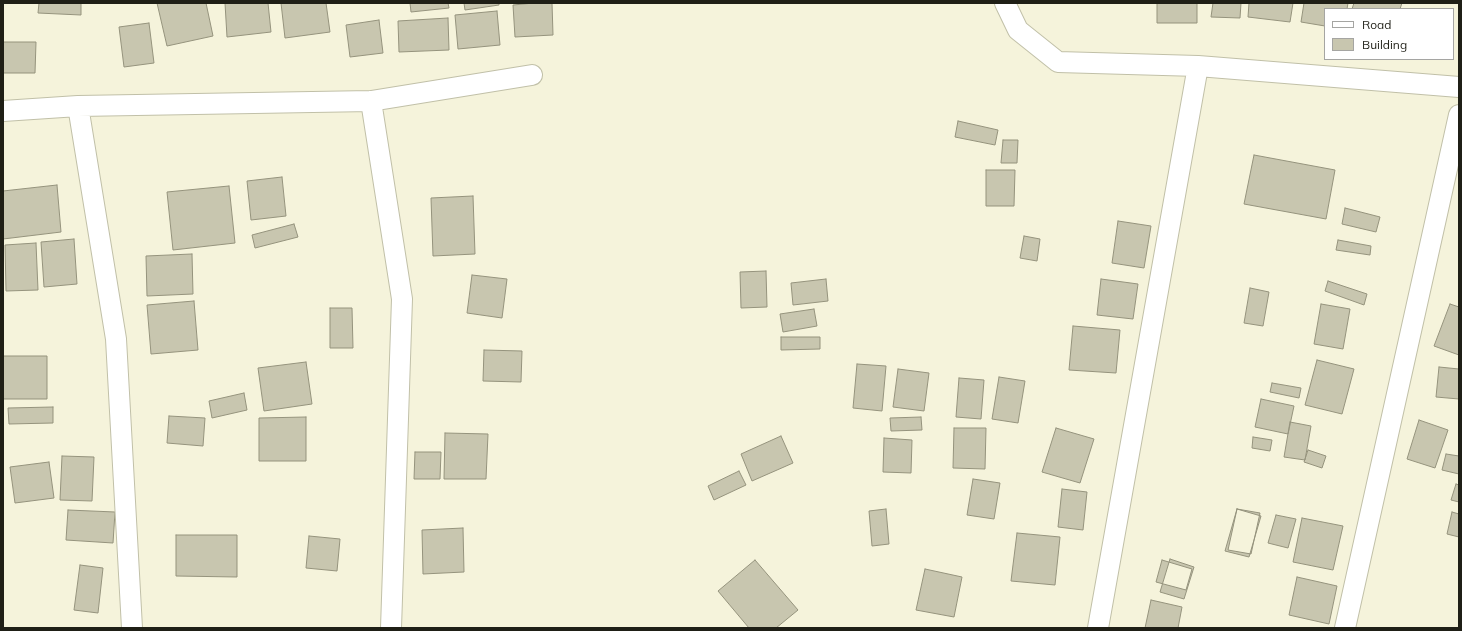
<!DOCTYPE html>
<html>
<head>
<meta charset="utf-8">
<style>
	body { margin:0 }
	#map { position:relative; width:1462px; height:631px; overflow:hidden; background:#f5f3db; font-family:Mulish,sans-serif }
	canvas { display:block }
	.frame { position:absolute; inset:0; border:4px solid #1f1f16; pointer-events:none }
	.legend { position:absolute; left:1324px; top:8px; width:130px; height:52px; box-sizing:border-box; background:#fff; border:1px solid #a5a5a2; margin:0; padding:5px 7px; list-style:none; font-size:12px; color:#1f1f16 }
	.legend li { display:flex; align-items:center; gap:8px; height:20px }
	.legend b { width:20px; border:1px solid #a5a5a2 }
</style>
</head>
<body>
<div id="map">
<canvas width="1462" height="631"></canvas>
<div class="frame"></div>
<ul class="legend">
<li><b style="height:5px;background:#fff"></b>Road</li>
<li><b style="height:11px;background:#c8c6af"></b>Building</li>
</ul>
</div>
<script>
const c = document.querySelector('canvas').getContext('2d');
c.lineJoin = 'round';
function fillPath(path, color) {
  c.fillStyle = color;
  c.fill(path, 'evenodd');
}
function shape(rows) {
  const path = new Path2D();
  for (const r of rows) {
    path.moveTo(r[0], r[1]);
    for (let i = 2; i < r.length; i += 2) path.lineTo(r[i], r[i + 1]);
  }
  return path;
}
function strokePath(path, color, width, dash) {
  c.strokeStyle = color;
  c.lineWidth = width;
  c.lineCap = dash ? 'butt' : 'round';
  c.setLineDash(dash || []);
  c.stroke(path);
}
const building = shape([
	[39,3,81,3,81,15,38,13,39,3],
	[157,3,206,3,213,36,167,46,157,3],
	[225,3,268,3,271,32,227,37,225,3],
	[281,3,326,3,330,32,285,38,281,3],
	[410,3,448,3,449,8,411,12,410,3],
	[464,3,499,3,499,5,465,10,464,3],
	[534,3,552,3,553,35,515,37,513,5,534,3],
	[1157,3,1197,3,1197,23,1157,23,1157,3],
	[1213,3,1241,3,1240,18,1211,17,1213,3],
	[1249,3,1293,3,1290,22,1248,17,1249,3],
	[1304,3,1348,3,1347,9,1325,9,1325,26,1301,22,1304,3],
	[1354,3,1402,3,1400,9,1352,9,1354,3],
	[497,11,500,45,458,49,455,15,497,11],
	[448,18,449,50,399,52,398,21,448,18],
	[379,20,383,53,350,57,346,25,379,20],
	[149,23,154,63,124,67,119,27,149,23],
	[3,42,36,42,35,73,3,73,3,42],
	[958,121,998,130,995,145,955,137,958,121],
	[1003,140,1018,140,1017,163,1001,163,1003,140],
	[1254,155,1335,170,1326,219,1244,204,1254,155],
	[986,170,1015,170,1014,206,986,206,986,170],
	[282,177,286,216,251,220,247,181,282,177],
	[57,185,61,232,3,239,3,191,57,185],
	[229,186,235,243,173,250,167,192,229,186],
	[473,196,475,254,433,256,431,198,473,196],
	[1345,208,1380,217,1376,232,1342,224,1345,208],
	[1118,221,1151,226,1144,268,1112,263,1118,221],
	[294,224,298,237,255,248,252,235,294,224],
	[1024,236,1040,239,1037,261,1020,258,1024,236],
	[74,239,77,284,44,287,41,242,74,239],
	[1338,240,1371,246,1370,255,1336,250,1338,240],
	[36,243,38,290,6,291,5,245,36,243],
	[192,254,193,294,147,296,146,256,192,254],
	[766,271,767,307,741,308,740,272,766,271],
	[472,275,507,279,502,318,467,313,472,275],
	[826,279,828,301,793,305,791,283,826,279],
	[1101,279,1138,284,1133,319,1097,315,1101,279],
	[1328,281,1367,294,1364,305,1325,291,1328,281],
	[1250,288,1269,292,1263,326,1244,323,1250,288],
	[194,301,198,350,151,354,147,305,194,301],
	[1321,304,1350,309,1343,349,1314,344,1321,304],
	[1450,304,1459,307,1459,355,1434,346,1450,304],
	[330,308,352,308,353,348,330,348,330,308],
	[814,309,817,326,783,332,780,314,814,309],
	[1073,326,1120,330,1116,373,1069,370,1073,326],
	[781,337,820,337,820,349,781,350,781,337],
	[484,350,522,351,521,382,483,381,484,350],
	[3,356,47,356,47,399,3,399,3,356],
	[1317,360,1354,369,1342,414,1305,405,1317,360],
	[306,362,312,404,264,411,258,368,306,362],
	[857,364,886,366,882,411,853,408,857,364],
	[1439,367,1459,369,1459,399,1436,397,1439,367],
	[898,369,929,373,924,411,893,407,898,369],
	[999,377,1025,381,1018,423,992,419,999,377],
	[959,378,984,380,981,419,956,417,959,378],
	[1272,383,1301,388,1299,398,1270,392,1272,383],
	[244,393,247,410,212,418,209,401,244,393],
	[1261,399,1294,406,1288,434,1255,427,1261,399],
	[53,407,53,423,9,424,8,408,53,407],
	[169,416,205,418,203,446,167,443,169,416],
	[306,417,306,461,259,461,259,418,306,417],
	[921,417,922,430,891,431,890,418,921,417],
	[1419,420,1448,430,1435,468,1407,459,1419,420],
	[1290,422,1311,426,1305,460,1284,457,1290,422],
	[954,428,986,428,985,469,953,468,954,428],
	[1056,428,1094,439,1080,483,1042,472,1056,428],
	[445,433,488,434,486,479,444,479,445,433],
	[781,436,793,463,752,481,741,454,781,436],
	[1253,437,1272,440,1270,451,1252,448,1253,437],
	[884,438,912,440,911,473,883,472,884,438],
	[1308,450,1326,456,1322,468,1304,462,1308,450],
	[415,452,441,452,440,479,414,479,415,452],
	[1446,454,1459,456,1459,474,1442,470,1446,454],
	[62,456,94,457,92,501,60,500,62,456],
	[49,462,54,498,15,503,10,467,49,462],
	[739,471,746,485,714,500,708,486,739,471],
	[973,479,1000,483,994,519,967,515,973,479],
	[1456,484,1459,485,1459,502,1451,500,1456,484],
	[1062,489,1087,492,1083,530,1058,527,1062,489],
	[886,509,889,544,872,546,869,511,886,509],
	[1237,509,1260,513,1251,554,1228,550,1237,509],
	[1237,509,1261,516,1249,557,1225,551,1237,509],
	[68,510,115,512,113,543,66,540,68,510],
	[1452,512,1459,514,1459,537,1447,534,1452,512],
	[1276,515,1296,519,1288,548,1268,543,1276,515],
	[1302,518,1343,526,1333,570,1293,562,1302,518],
	[463,528,464,572,423,574,422,530,463,528],
	[1017,533,1060,537,1055,585,1011,581,1017,533],
	[176,535,237,535,237,577,176,576,176,535],
	[309,536,340,539,337,571,306,568,309,536],
	[1170,559,1194,567,1184,599,1160,592,1170,559],
	[755,560,798,610,776,628,749,628,718,591,755,560],
	[1162,560,1192,569,1186,590,1156,582,1162,560],
	[80,565,103,568,98,613,74,610,80,565],
	[925,569,962,577,954,617,916,610,925,569],
	[1297,577,1337,586,1329,624,1289,615,1297,577],
	[1151,600,1182,607,1178,628,1145,628,1151,600]
]);
fillPath(building, '#c8c6af');
strokePath(building, '#95937d', 1);
const street = shape([
	[1005,3,1018,30,1058,62,1198,66,1459,87],
	[371,101,402,299,391,628],
	[78,106,116,339,132,628],
	[3,111,78,106,371,101,532,75],
	[1098,628,1198,66],
	[1345,628,1459,115]
]);
strokePath(street, '#c1c0a8', 22);
strokePath(street, '#fff', 20);
</script>
</body>
</html>
